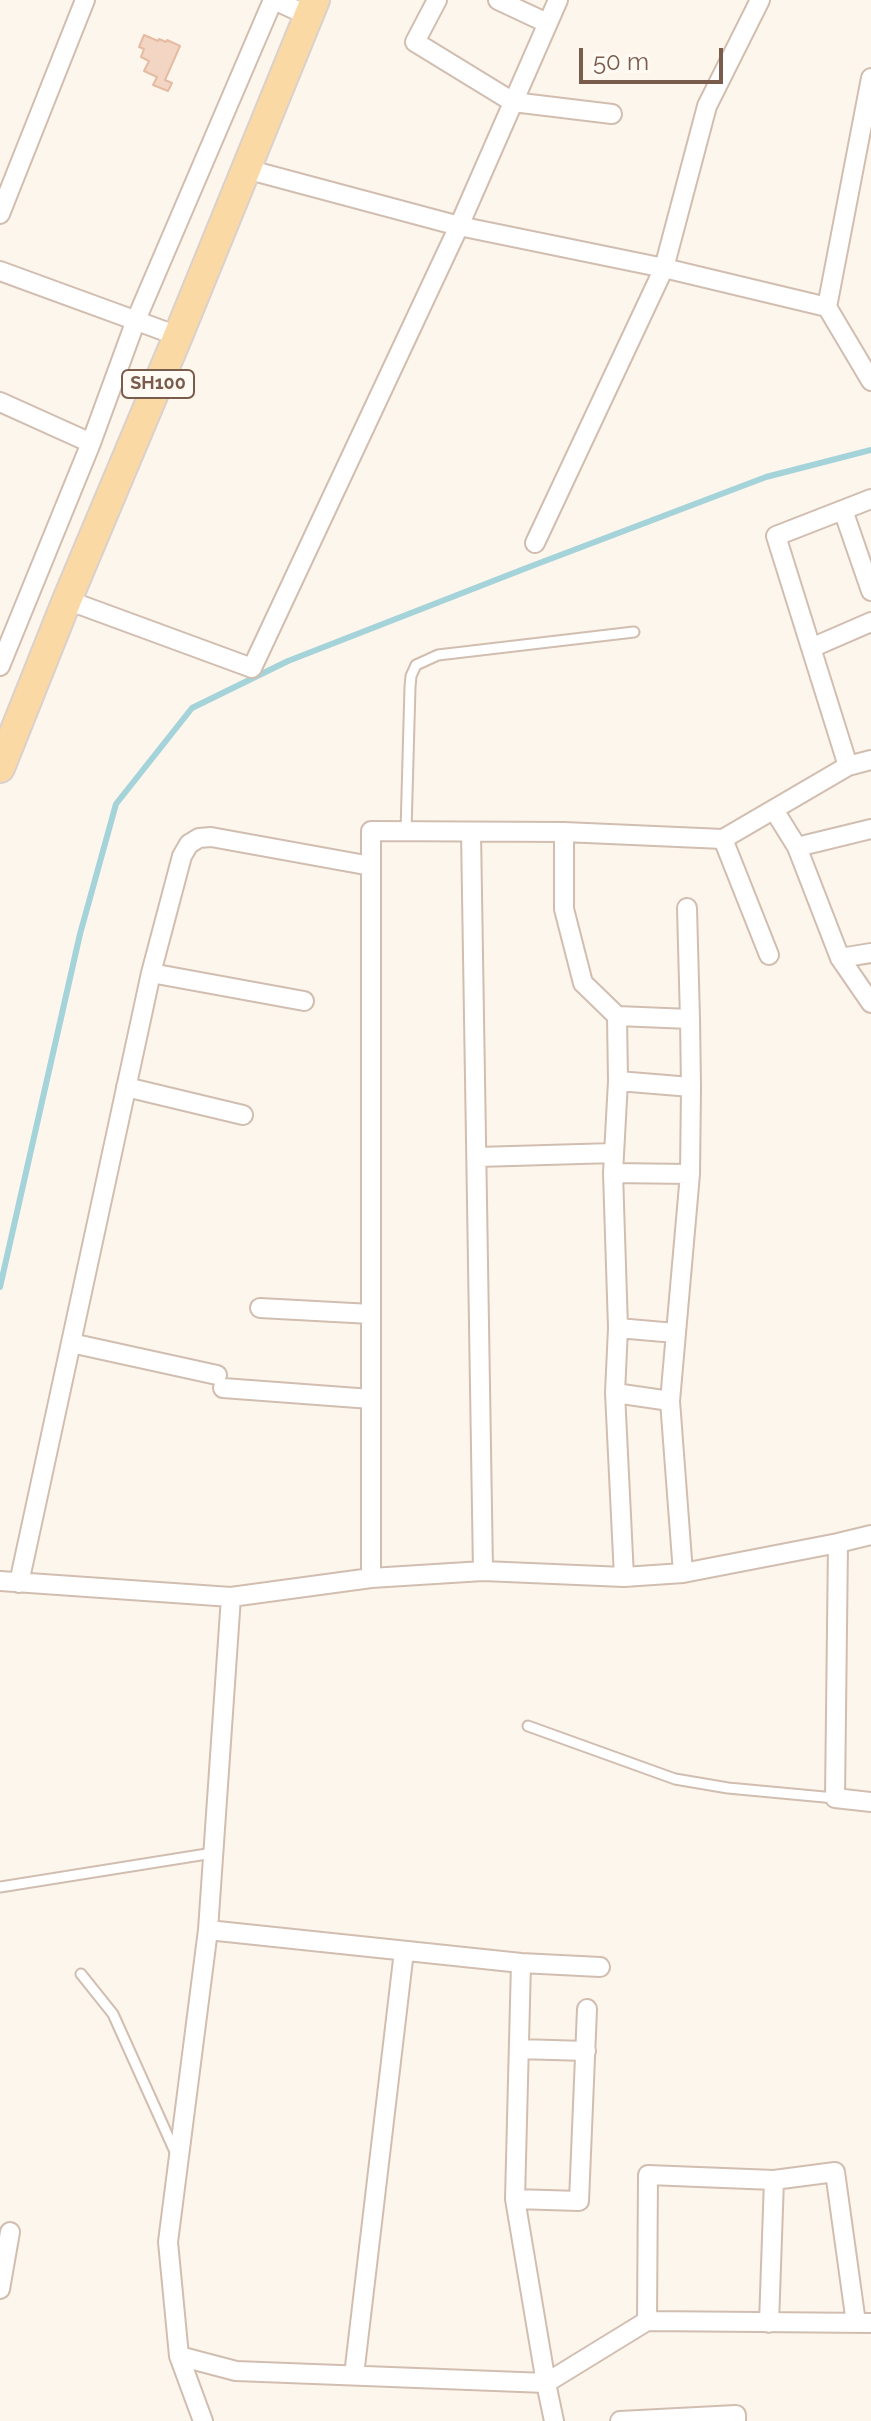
<!DOCTYPE html>
<html>
<head>
<meta charset="utf-8">
<style>
	body { margin:0 }
	#map { position:relative; width:871px; height:2421px; overflow:hidden; background:#fdf6ec; font-family:Raleway,sans-serif }
	canvas { display:block }
	.scale { position:absolute; left:579px; top:48px; width:144px; height:36px; box-sizing:border-box; border:4px solid #7a5c4d; border-top:0; padding-left:10px; font-size:24px; line-height:28px; white-space:nowrap; color:#7a5c4d; -webkit-text-stroke:6px #fffaf3; paint-order:stroke }
</style>
</head>
<body>
<div id="map">
<canvas width="871" height="2421"></canvas>
<div class="scale">50 m</div>
</div>
<script>
const c = document.querySelector('canvas').getContext('2d');
c.lineJoin = 'round';
function shape(rows) {
  const path = new Path2D();
  for (const r of rows) {
    path.moveTo(r[0], r[1]);
    for (let i = 2; i < r.length; i += 2) path.lineTo(r[i], r[i + 1]);
  }
  return path;
}
function strokePath(path, color, width, dash) {
  c.strokeStyle = color;
  c.lineWidth = width;
  c.lineCap = dash ? 'butt' : 'round';
  c.setLineDash(dash || []);
  c.stroke(path);
}
function fillPath(path, color) {
  c.fillStyle = color;
  c.fill(path, 'evenodd');
}
function label(font, color, halo, rows, align = 'center') {
  c.font = font + ' Raleway,sans-serif';
  c.lineWidth = 7;
  c.setLineDash([]);
  c.textBaseline = 'middle';
  c.strokeStyle = halo;
  c.fillStyle = color;
  for (const [text, x, y, turn = 0] of rows) {
    c.save();
    c.translate(x, y);
    c.rotate((+turn || 0) * Math.PI / 180);
    c.textAlign = isNaN(turn) ? turn : align;
    if (halo) c.strokeText(text, 0, 0);
    c.fillText(text, 0, 0);
    c.restore();
  }
}
strokePath(shape([
	[0,1287,80,934,116,804,192,708,288,661,529,567,766,477,871,450]
]), '#a5d3da', 6);
const building = shape([
	[144,35,158,41,159,39,166,42,167,40,180,46,165,80,172,83,168,91,153,85,157,77,144,71,149,61,141,57,144,49,139,47,144,35]
]);
fillPath(building, '#f3d5c3');
strokePath(building, '#e6bba3', 2);
const service = shape([
	[406,831,410,687,411,676,416,665,438,655,634,632],
	[528,1726,675,1779,728,1788,835,1798],
	[0,1887,213,1853],
	[81,1974,113,2014,176,2154]
]);
const minor = shape([
	[274,0,309,16],
	[437,0,415,42,513,102,612,114],
	[498,0,547,23],
	[871,78,827,307,871,381],
	[246,169,459,226,664,268,827,307],
	[0,214,85,0],
	[0,271,178,336],
	[0,402,91,443],
	[843,510,871,591],
	[535,543,664,268,707,106,760,0],
	[67,600,252,668,459,226,558,0],
	[811,648,871,622],
	[0,666,91,443,136,320,273,0],
	[848,766,776,536,871,499],
	[774,810,797,847,840,958,871,1003],
	[471,832,483,1571],
	[564,832,564,909,583,983,617,1016,690,1019,687,908],
	[723,839,769,955],
	[797,847,871,829],
	[840,958,871,953],
	[151,973,182,856,189,844,199,838,211,837,371,866],
	[617,1016,618,1081,691,1087,690,1019],
	[618,1081,613,1173,690,1174,691,1087],
	[126,1087,243,1115],
	[478,1157,614,1153],
	[613,1173,618,1328,675,1333],
	[260,1308,371,1314],
	[618,1328,615,1393,670,1401,690,1174],
	[71,1343,217,1375],
	[223,1388,371,1399],
	[615,1393,624,1577],
	[670,1401,683,1573],
	[838,1543,835,1798,871,1802],
	[371,1578,371,831,564,832,723,839,848,766,871,760],
	[0,1581,231,1597,371,1578,483,1571,624,1577,683,1573,838,1543,871,1535],
	[19,1583,151,973,304,1001],
	[231,1597,208,1930,168,2242,179,2356,236,2371,546,2383,554,2421],
	[208,1930,521,1963,600,1967],
	[521,1963,515,2199,546,2383,647,2321,648,2175,774,2180,835,2172,856,2323],
	[519,2049,586,2051],
	[515,2199,579,2201,587,2009],
	[0,2289,10,2232],
	[647,2321,871,2323],
	[769,2323,774,2180],
	[179,2356,203,2421],
	[354,2375,404,1951],
	[620,2421,736,2415,736,2421]
]);
const primary = shape([
	[0,768,67,600,178,336,315,0]
]);
strokePath(service, '#d1beb0', 13);
strokePath(minor, '#d1beb0', 22);
strokePath(primary, '#dad1cd', 32);
strokePath(service, '#fff', 9);
strokePath(minor, '#fff', 18);
strokePath(primary, '#fbd9a5', 28);
for (const [x, y, w] of [
	[158,384,72]
]) {
  const box = new Path2D();
  box.roundRect(x - w / 2, y - 14, w, 28, 6);
  c.fillStyle = '#fffaf3';
  c.fill(box);
  strokePath(box, '#7a5c4d', 2);
}
label('bold 18px', '#7a5c4d', null, [
	["SH100",158,384]
]);
</script>
</body>
</html>
